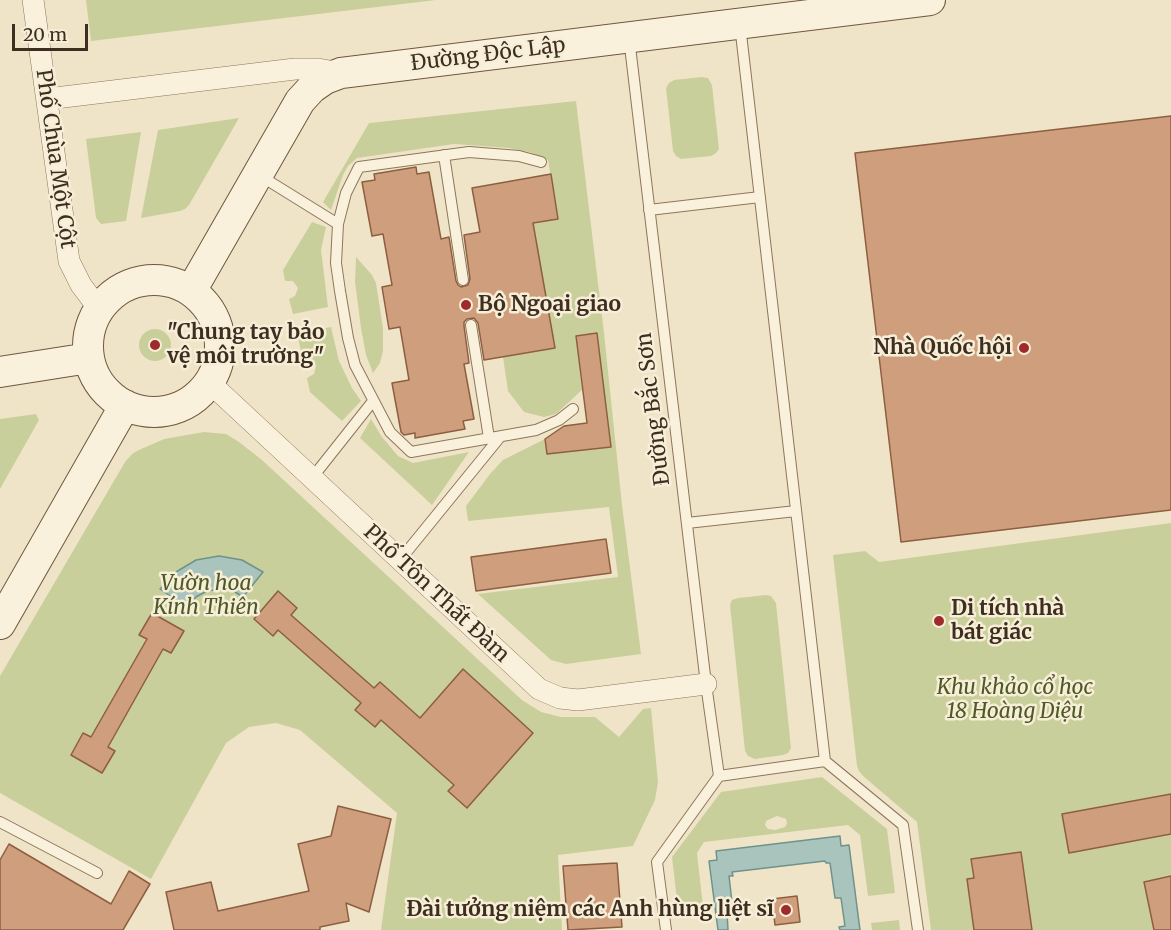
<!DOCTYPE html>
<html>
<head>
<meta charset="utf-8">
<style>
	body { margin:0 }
	#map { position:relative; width:1171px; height:930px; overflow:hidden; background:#f0e4c8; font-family:Merriweather,serif }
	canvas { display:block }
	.scale { position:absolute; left:12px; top:24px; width:76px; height:27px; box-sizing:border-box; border:3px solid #3d2e20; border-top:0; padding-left:8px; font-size:18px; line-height:21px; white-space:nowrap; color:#3d2e20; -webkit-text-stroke:4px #f7eed8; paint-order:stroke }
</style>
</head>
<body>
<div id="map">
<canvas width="1171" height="930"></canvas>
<div class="scale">20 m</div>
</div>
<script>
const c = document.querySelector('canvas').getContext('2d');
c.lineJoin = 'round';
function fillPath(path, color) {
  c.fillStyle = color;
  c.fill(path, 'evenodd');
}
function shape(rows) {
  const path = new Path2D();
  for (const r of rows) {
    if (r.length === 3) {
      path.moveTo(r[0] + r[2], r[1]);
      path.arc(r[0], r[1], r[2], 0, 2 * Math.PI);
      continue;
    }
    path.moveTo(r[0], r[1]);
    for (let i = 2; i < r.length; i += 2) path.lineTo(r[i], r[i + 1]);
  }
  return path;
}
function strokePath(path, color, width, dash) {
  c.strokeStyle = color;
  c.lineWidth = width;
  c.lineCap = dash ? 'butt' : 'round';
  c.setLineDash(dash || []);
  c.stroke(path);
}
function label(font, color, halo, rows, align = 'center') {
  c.font = font + ' Merriweather,serif';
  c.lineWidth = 5;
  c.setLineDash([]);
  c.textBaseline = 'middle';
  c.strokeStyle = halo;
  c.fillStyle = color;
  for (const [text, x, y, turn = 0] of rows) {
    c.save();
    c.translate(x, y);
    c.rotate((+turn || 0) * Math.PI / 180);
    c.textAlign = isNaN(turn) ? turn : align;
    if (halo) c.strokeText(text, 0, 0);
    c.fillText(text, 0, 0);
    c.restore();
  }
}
fillPath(shape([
	[86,0,436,0,91,41],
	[702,77,708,78,712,85,719,149,716,153,711,156,681,159,676,156,673,151,666,88,669,83,674,80],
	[576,101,604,333,622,505,641,654,566,664,551,660,478,594,618,577,609,507,468,521,466,506,490,474,503,460,545,439,548,454,611,446,597,333,576,336,582,390,556,414,544,417,524,412,508,391,503,357,555,347,533,223,558,218,548,160,529,152,509,148,454,144,357,158,348,166,343,175,331,210,323,202,369,123],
	[239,118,189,205,185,209,180,211,141,218,158,130],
	[141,132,126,221,101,224,96,218,86,139],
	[312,222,326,227,321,250,328,307,293,314,289,299,295,296,298,288,293,281,285,281,283,270],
	[356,257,372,275,376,283,383,328,383,351,380,363,373,373,366,355,361,328,355,282],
	[331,327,339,361,352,388,361,401,342,421,310,392,307,378,314,374,316,366,311,360,303,360,297,333],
	[155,345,16],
	[36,414,39,420,0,489,0,419],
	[371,419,382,437,398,456,413,463,469,452,432,505,360,438],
	[204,432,226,434,239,442,262,460,522,700,541,712,561,717,595,717,619,737,643,709,651,708,658,782,655,800,633,846,558,855,562,930,381,930,397,813,300,730,276,723,249,727,226,743,151,879,0,793,0,676,125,462,132,454,139,450,164,439],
	[1171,523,1171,930,931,930,917,822,863,776,859,771,857,766,833,555,865,551,879,562],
	[766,595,771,596,776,603,791,748,788,753,783,755,755,759,748,756,745,751,730,605,732,600,738,598],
	[822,777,887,829,895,893,868,896,860,835,848,825,704,842,697,853,704,915,679,918,672,857,721,792],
	[777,816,786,819,787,823,785,827,775,830,768,829,765,825,766,821],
	[899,920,900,930,872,930,871,923]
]), '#c9cf9b');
const water = shape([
	[219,556,242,560,263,572,243,597,232,590,219,589,207,591,196,597,187,607,160,589,176,572,196,560,219,556],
	[840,836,841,846,849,845,860,930,840,930,839,927,845,926,841,898,835,898,830,863,826,863,825,861,732,872,733,876,729,876,733,911,727,912,728,930,718,930,709,861,717,860,716,851,840,836]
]);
fillPath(water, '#a9c4bc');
strokePath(water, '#6f938a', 1.5);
const building = shape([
	[1171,116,1171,510,901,542,855,153,1171,116],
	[416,167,417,174,429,172,441,239,449,237,456,281,458,285,461,287,468,285,470,279,464,235,480,232,472,188,551,174,558,219,533,223,555,348,484,360,478,323,474,318,467,319,464,322,464,326,469,363,464,364,474,419,463,421,465,429,415,438,415,433,404,435,401,432,392,383,409,380,400,327,389,329,382,287,392,285,383,234,372,236,362,182,375,180,374,174,416,167],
	[597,333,611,447,547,454,545,439,564,426,587,423,576,336,597,333],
	[606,539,611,573,476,591,471,557,606,539],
	[278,591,297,608,291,615,374,688,380,682,420,718,463,669,533,733,467,808,448,791,454,785,381,720,375,727,355,710,361,703,278,630,273,636,254,619,278,591],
	[152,613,184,631,171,653,163,649,108,747,115,751,102,773,71,755,83,733,91,737,147,639,139,635,152,613],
	[1171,794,1171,834,1069,853,1062,814,1171,794],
	[338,806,391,819,369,912,346,903,349,921,320,927,320,930,174,930,166,892,211,882,218,911,309,891,298,844,331,836,338,806],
	[9,844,111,904,129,871,150,884,123,930,0,930,0,860,9,844],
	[1021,852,1032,930,974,930,967,879,974,878,971,859,1021,852],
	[617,863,622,927,568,930,563,866,617,863],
	[1171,876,1171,930,1154,930,1144,882,1171,876],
	[797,896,800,922,775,925,772,899,797,896]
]);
fillPath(building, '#cf9f7d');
strokePath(building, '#8d5f41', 1.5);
const service = shape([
	[740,25,825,761,903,825,918,930],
	[629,38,706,684,719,776,657,862,666,930],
	[444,155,463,280],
	[541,162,519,156,469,152,359,167,346,193,338,224,336,263,340,291,348,338,355,365,390,432,411,452,536,430,559,420,573,409],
	[259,175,338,224],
	[649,210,760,197],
	[471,325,489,438],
	[312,478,373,401],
	[687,523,796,511],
	[400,560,500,437],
	[719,776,825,761],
	[0,822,97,873]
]);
const minor = shape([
	[33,0,69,261,81,285,99,309],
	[47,99,295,69,318,69,341,73],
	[209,382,539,689,560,698,578,700,706,684]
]);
const secondary = shape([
	[154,346,66],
	[191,291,300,101,312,88,325,79,341,73,930,0],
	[0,372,89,358],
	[0,624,125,405]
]);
strokePath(service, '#8d765c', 12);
strokePath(minor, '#8d765c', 22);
strokePath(secondary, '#6f573f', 32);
strokePath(service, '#faf1dc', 10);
strokePath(minor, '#faf1dc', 21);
strokePath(secondary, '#faf1dc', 30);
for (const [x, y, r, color] of [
	[466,305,6,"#9e2a2b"],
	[155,345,6,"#9e2a2b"],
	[1024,348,6,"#9e2a2b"],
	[939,621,6,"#9e2a2b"],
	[786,910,6,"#9e2a2b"]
]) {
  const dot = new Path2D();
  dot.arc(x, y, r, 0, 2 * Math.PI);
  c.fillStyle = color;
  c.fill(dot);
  strokePath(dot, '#f7eed8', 2);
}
label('21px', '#3d2e20', '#f7eed8', [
	["Đường Độc Lập",488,55,-7],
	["Phố Chùa Một Cột",55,159,82],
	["Đường Bắc Sơn",654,409,-97],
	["Phố Tôn Thất Đàm",436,594,43]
]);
label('bold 21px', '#3d2e20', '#f7eed8', [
	["Bộ Ngoại giao",478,305],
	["\"Chung tay bảo",167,333],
	["vệ môi trường\"",167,357],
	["Nhà Quốc hội",1012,348,"right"],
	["Di tích nhà",951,609],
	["bát giác",951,633],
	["Đài tưởng niệm các Anh hùng liệt sĩ",774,910,"right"]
], 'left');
label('italic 21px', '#4d5a26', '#f7eed8', [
	["Vườn hoa",206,584],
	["Kính Thiên",206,608],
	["Khu khảo cổ học",1015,688],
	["18 Hoàng Diệu",1015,712]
]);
</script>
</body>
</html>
